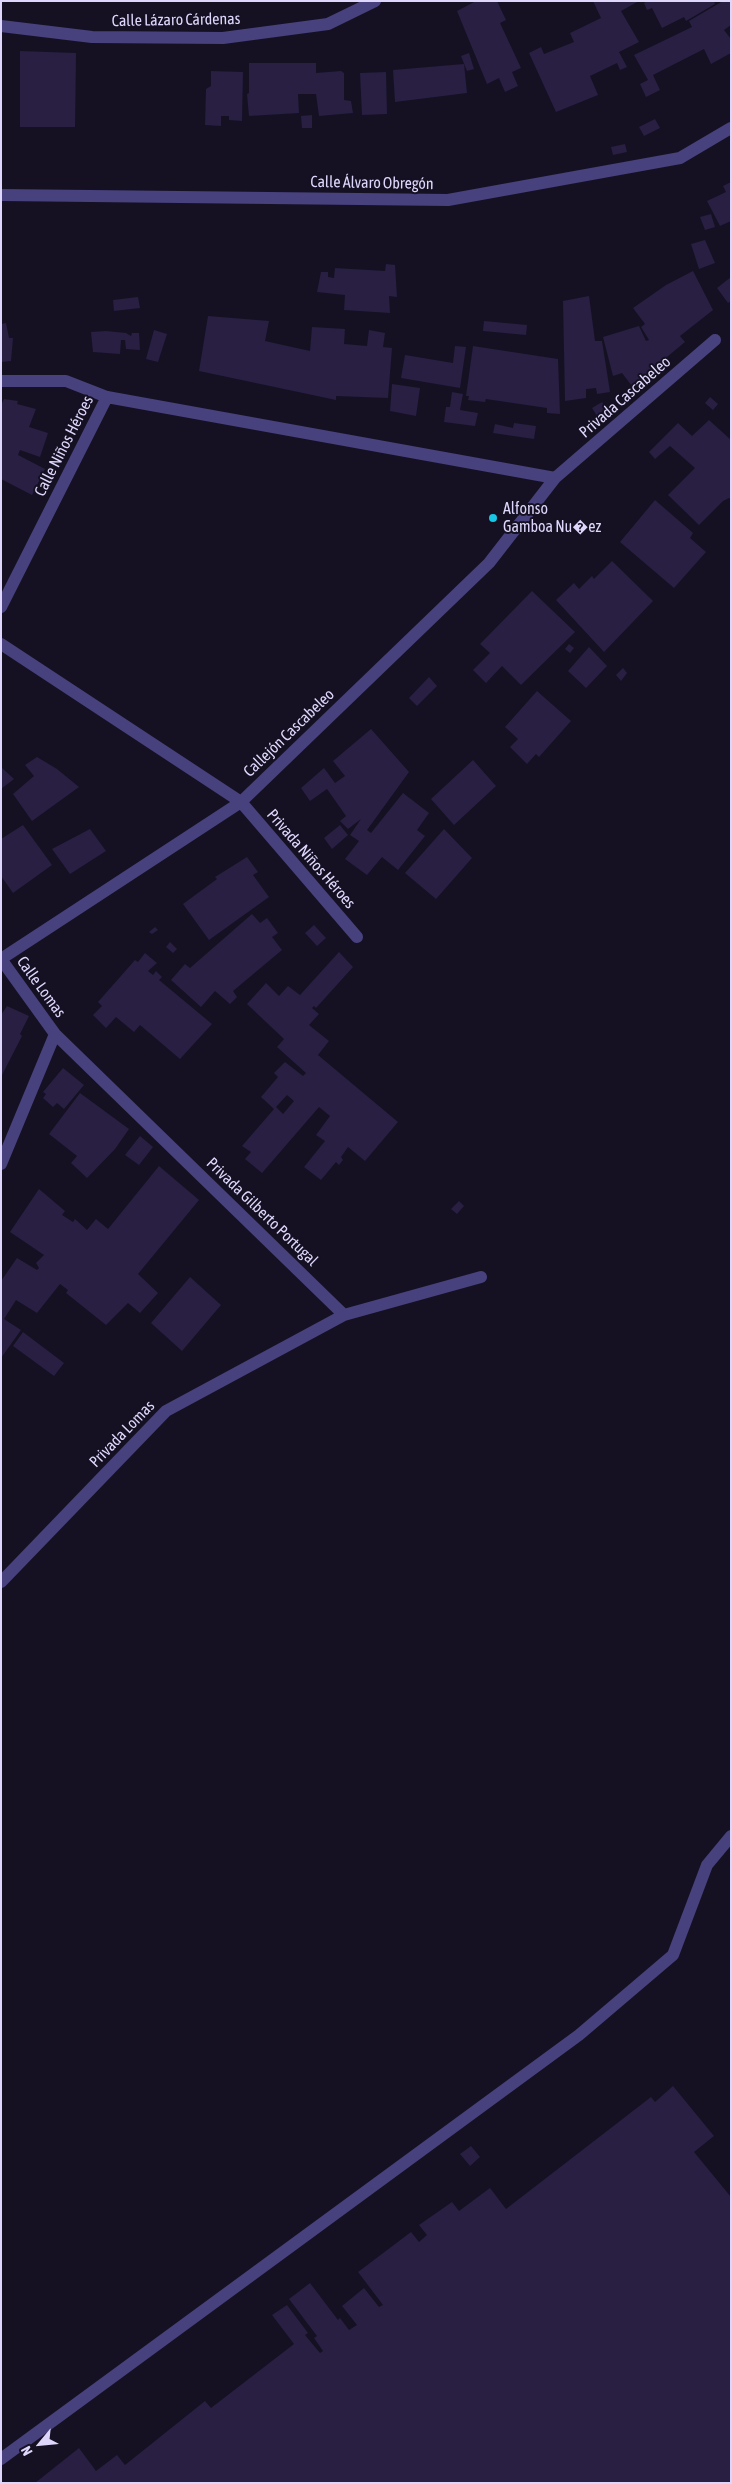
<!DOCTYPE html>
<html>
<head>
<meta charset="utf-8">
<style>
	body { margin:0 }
	#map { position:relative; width:732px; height:2484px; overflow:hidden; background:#151123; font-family:"Asap Condensed",sans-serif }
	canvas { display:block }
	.frame { position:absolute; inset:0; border:2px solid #ded7fb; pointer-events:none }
	.north { position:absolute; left:15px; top:2419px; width:50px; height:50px; -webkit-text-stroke:4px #151123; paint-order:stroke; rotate:242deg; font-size:14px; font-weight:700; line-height:20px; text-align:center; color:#ded7fb }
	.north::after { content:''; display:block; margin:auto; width:18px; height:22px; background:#ded7fb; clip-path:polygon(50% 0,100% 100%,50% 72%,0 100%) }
</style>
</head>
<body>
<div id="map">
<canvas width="732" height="2484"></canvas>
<div class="frame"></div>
<div class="north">N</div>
</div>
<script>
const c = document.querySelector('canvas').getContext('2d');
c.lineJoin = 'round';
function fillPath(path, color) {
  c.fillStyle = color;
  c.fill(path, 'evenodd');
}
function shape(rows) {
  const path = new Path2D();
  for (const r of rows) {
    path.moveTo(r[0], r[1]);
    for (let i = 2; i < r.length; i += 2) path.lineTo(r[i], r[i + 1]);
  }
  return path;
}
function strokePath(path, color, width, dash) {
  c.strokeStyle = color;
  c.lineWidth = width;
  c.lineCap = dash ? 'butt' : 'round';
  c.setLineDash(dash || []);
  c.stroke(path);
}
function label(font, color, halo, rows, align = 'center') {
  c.font = font + ' "Asap Condensed",sans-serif';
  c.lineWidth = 4;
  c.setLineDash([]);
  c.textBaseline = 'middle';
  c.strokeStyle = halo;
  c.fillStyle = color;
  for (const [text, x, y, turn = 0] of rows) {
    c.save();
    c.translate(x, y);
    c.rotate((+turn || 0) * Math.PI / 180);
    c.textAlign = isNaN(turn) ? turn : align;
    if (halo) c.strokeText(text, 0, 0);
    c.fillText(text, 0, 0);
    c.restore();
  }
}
fillPath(shape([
	[476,1,497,1,506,20,500,23,521,68,512,72,518,86,505,92,499,78,487,84,457,11],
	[593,1,639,1,621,11,639,42,619,52,627,67,620,70,617,63,590,76,598,95,556,112,529,53,541,47,544,54,574,42,570,33,601,18],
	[647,1,714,1,715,4,686,21,684,17,662,28,652,8,647,10,644,3],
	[723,1,731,1,731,25,724,30,731,39,731,53,711,64,704,49,653,75,660,90,646,97,640,84,648,80,634,55,692,27,689,21],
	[20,51,76,53,75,127,20,127],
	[469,53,474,69,467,71,461,56],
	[249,63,316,63,316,73,341,71,344,73,344,100,351,101,353,113,319,116,316,94,298,94,299,113,249,116,247,94,249,93],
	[464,64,467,93,395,102,393,70],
	[211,71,243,72,242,121,229,120,229,116,221,116,221,126,205,125,206,89,211,86],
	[386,72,387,114,362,115,360,73],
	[312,115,312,128,302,128,301,116],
	[655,119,660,128,644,136,639,127],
	[625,144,627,152,613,155,611,147],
	[731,182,731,221,720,226,707,201,726,192,723,186],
	[711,214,715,227,705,230,700,217],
	[705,240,715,263,699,269,691,244],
	[386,264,395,265,397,297,389,296,390,313,344,310,345,295,317,292,321,272,328,272,328,277,334,278,335,268,385,271],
	[693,271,713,310,680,336,685,342,632,386,622,373,613,376,603,337,639,326,646,341,649,340,641,327,645,324,633,308,666,285],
	[731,277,731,301,728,303,717,288],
	[589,296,595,341,602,341,610,392,597,394,596,388,586,389,586,398,565,401,563,301],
	[138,297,140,308,114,311,113,300],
	[208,316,269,321,265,341,310,351,312,327,345,329,344,344,367,346,369,330,385,333,383,347,392,348,388,398,336,396,336,400,199,371],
	[484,321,527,325,526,335,483,331],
	[6,323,9,338,13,338,11,361,1,362,1,324],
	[154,330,167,334,158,362,146,359],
	[106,331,126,333,131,336,132,333,139,333,140,350,126,349,125,340,121,340,120,354,93,352,91,332],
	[455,346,466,347,460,388,401,378,405,355,453,363],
	[473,346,558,359,560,414,547,413,547,408,486,399,485,402,468,400,469,396,466,396],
	[392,384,420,388,416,416,390,411],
	[452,392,463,394,460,410,478,413,475,426,444,422,446,407,450,407],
	[710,397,718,404,713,410,705,403],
	[4,399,18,401,17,404,36,409,29,427,48,433,40,457,20,450,18,455,45,469,32,495,1,479,1,405],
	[602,402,606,408,597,416,592,408],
	[709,420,731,440,731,499,729,498,723,501,699,525,668,495,695,468,670,446,655,459,649,452,678,423,692,436],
	[514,423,536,426,534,439,493,433,495,424,513,428],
	[655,500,693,533,690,538,706,552,674,588,620,542],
	[612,561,653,601,604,652,556,600,574,583,579,589,592,576,594,579],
	[532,591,575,632,521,685,502,666,486,683,473,670,490,653,480,644],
	[569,644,574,648,570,653,565,649],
	[589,647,607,666,586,688,568,671],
	[623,668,627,673,621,681,616,675],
	[429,677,437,686,417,706,409,698],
	[537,691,571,721,539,757,536,754,527,764,510,747,518,739,505,727],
	[371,729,409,772,367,830,371,833,403,793,429,813,417,830,425,836,398,870,382,857,367,875,345,859,359,841,350,835,361,819,348,829,340,821,346,816,327,789,310,801,301,788,324,768,335,783,345,776,333,761],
	[37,757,57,769,79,787,32,821,13,794,34,776,25,765],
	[473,760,496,786,454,825,431,799],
	[1,767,14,779,1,789],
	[23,825,52,865,13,893,1,876,1,839],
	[340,825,348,835,332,849,324,838],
	[90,829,106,851,70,874,52,849],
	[444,829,472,858,436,899,405,873],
	[247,857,258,872,253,875,269,897,209,940,183,904,217,879,215,877],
	[252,914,260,923,267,918,278,933,272,937,282,950,233,991,237,997,230,1004,215,991,201,1007,171,980,185,964,190,968],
	[314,925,326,938,317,946,305,933],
	[155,927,158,930,152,934,149,932],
	[170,942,177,949,173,953,166,947],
	[339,952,353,967,316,1008,314,1006,312,1008,319,1014,309,1025,329,1041,318,1055,398,1122,365,1161,348,1147,341,1157,343,1160,339,1165,336,1162,321,1180,304,1167,325,1141,316,1135,330,1116,319,1107,262,1173,245,1159,251,1152,242,1146,274,1109,261,1097,278,1077,274,1073,285,1062,303,1076,306,1073,277,1047,284,1039,247,1004,266,983,279,996,288,986,300,995],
	[287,1095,294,1101,283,1114,276,1107],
	[145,953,157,963,148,971,153,975,156,971,162,977,159,980,212,1024,180,1059,140,1025,134,1032,116,1017,106,1028,93,1015,102,1006,98,1002,135,960,138,962],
	[7,1006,29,1016,20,1034,22,1036,1,1077,1,1015],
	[63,1068,84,1085,64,1109,57,1103,53,1107,43,1098,46,1094,43,1092],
	[80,1093,129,1129,115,1149,87,1178,71,1163,77,1156,49,1134],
	[140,1136,153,1147,139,1165,125,1155],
	[159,1166,199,1200,138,1274,158,1293,140,1313,128,1303,106,1325,66,1293,68,1290,60,1284,37,1313,16,1300,4,1319,21,1330,1,1358,1,1281,17,1258,37,1270,39,1268,36,1263,44,1255,10,1232,39,1189,65,1211,62,1215,73,1222,75,1219,87,1230,96,1219,108,1229],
	[459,1201,464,1206,457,1214,451,1209],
	[190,1277,221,1305,182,1351,151,1323],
	[23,1332,64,1363,54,1376,13,1346],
	[673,2086,714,2136,694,2152,731,2197,731,2481,728,2483,35,2483,79,2448,96,2471,117,2455,125,2465,205,2401,211,2408,294,2344,272,2315,287,2305,308,2333,305,2335,320,2353,323,2351,314,2338,317,2336,289,2299,310,2283,338,2320,340,2318,349,2330,357,2325,342,2306,364,2288,379,2307,383,2305,358,2272,411,2232,419,2242,427,2235,419,2225,452,2202,459,2211,490,2188,506,2209,651,2097,655,2102],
	[471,2146,480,2157,470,2166,460,2154]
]), '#281f42');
strokePath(shape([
	[1,2459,579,2035,673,1955,707,1865,731,1836]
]), '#47417d', 12);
strokePath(shape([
	[1,26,92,37,223,38,328,24,375,1],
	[1,195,448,200,680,158,731,128],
	[1,381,66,381,107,397,555,478],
	[1,607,107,397],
	[1,644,241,802,357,937],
	[1,959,241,802,489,563,555,478,715,340],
	[1,959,55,1034,344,1315],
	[1,1164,55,1034],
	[1,1582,166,1411,344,1315,481,1277]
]), '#47417d', 12);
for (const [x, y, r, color] of [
	[493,518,5,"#18c6e6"]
]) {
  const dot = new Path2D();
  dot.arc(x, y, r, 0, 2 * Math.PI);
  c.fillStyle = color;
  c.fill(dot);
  strokePath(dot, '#151123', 2);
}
label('16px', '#ded7fb', '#151123', [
	["Calle Lázaro Cárdenas",176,20,-1],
	["Calle Álvaro Obregón",372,183,1],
	["Privada Cascabeleo",625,397,-41],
	["Calle Niños Héroes",64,446,-63],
	["Callejón Cascabeleo",289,733,-44],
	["Privada Niños Héroes",311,859,49],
	["Calle Lomas",41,987,54],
	["Privada Gilberto Portugal",262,1212,44],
	["Privada Lomas",122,1434,-46]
]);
label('16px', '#ded7fb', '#151123', [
	["Alfonso",503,509],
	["Gamboa Nu�ez",503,527]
], 'left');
</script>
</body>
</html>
